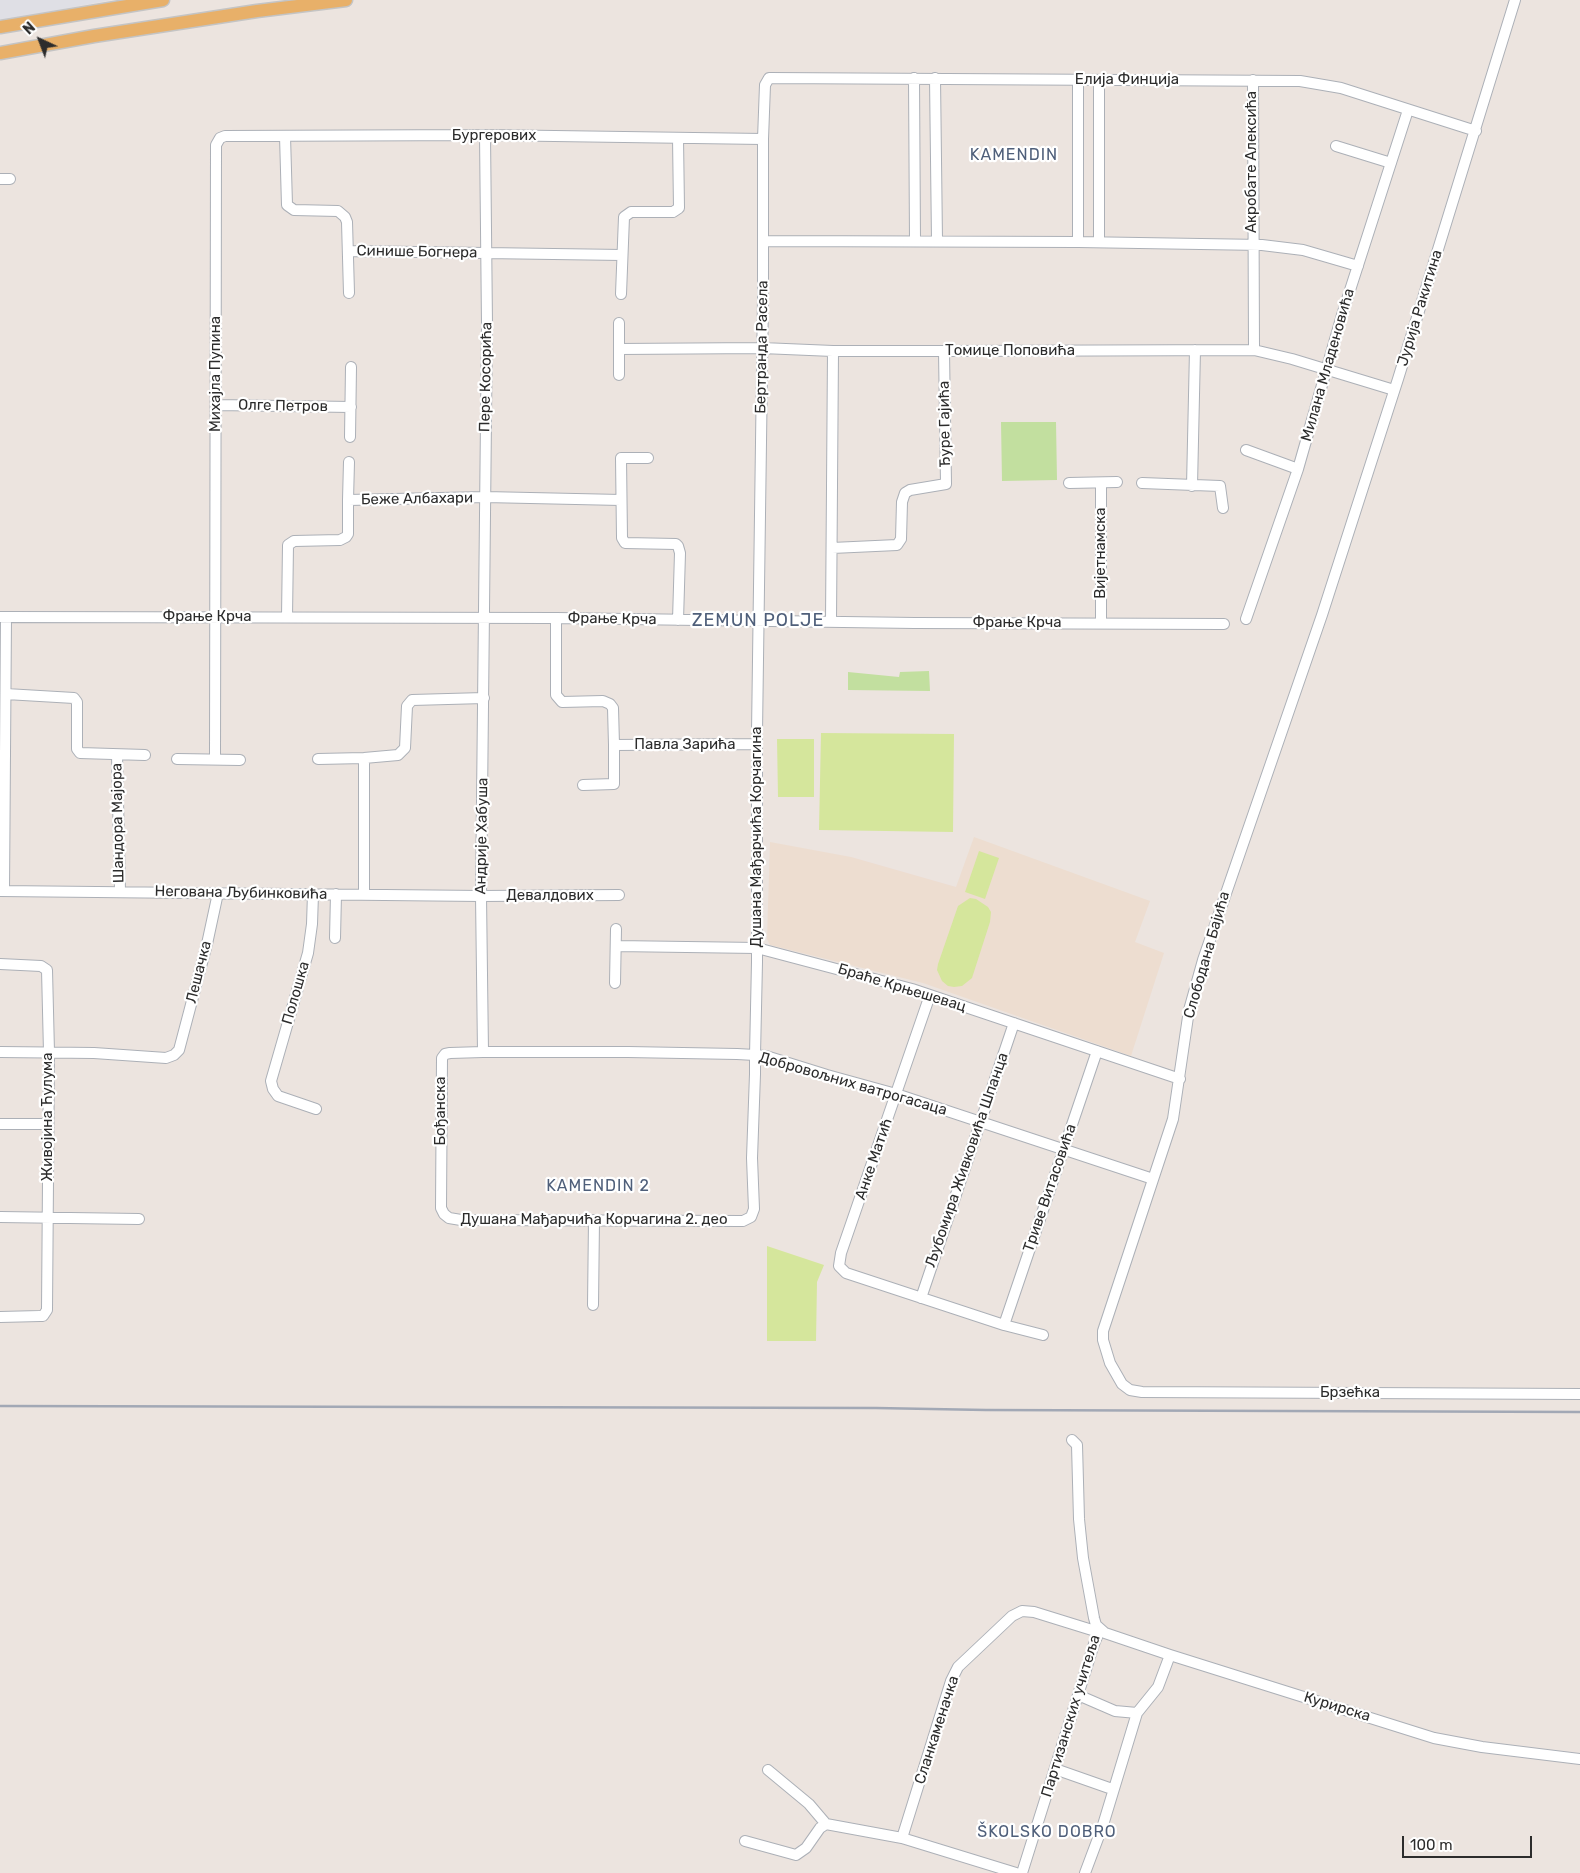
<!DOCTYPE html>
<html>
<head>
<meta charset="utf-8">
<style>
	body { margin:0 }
	#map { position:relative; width:1580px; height:1873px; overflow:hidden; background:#ece4df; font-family:Rubik,sans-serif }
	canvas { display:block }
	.north { position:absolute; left:15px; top:15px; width:50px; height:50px; -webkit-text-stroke:4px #fff; paint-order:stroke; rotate:317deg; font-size:14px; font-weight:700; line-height:20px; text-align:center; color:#2c2c2c }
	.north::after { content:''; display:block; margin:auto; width:18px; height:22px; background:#2c2c2c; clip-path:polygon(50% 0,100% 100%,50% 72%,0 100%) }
	.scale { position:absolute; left:1402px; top:1836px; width:130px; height:22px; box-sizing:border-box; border:2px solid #2c2c2c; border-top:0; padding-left:6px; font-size:15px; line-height:18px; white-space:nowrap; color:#2c2c2c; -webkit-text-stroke:4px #fff; paint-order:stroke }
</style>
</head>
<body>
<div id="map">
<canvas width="1580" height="1873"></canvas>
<div class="north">N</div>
<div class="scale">100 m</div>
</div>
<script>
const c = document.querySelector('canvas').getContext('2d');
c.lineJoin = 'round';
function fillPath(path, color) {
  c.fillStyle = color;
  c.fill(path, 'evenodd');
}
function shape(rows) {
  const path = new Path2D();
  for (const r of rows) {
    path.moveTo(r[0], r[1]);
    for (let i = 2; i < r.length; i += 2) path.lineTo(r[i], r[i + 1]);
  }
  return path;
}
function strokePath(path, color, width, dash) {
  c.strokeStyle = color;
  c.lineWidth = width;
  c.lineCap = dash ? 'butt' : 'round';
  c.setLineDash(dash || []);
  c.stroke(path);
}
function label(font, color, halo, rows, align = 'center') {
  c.font = font + ' Rubik,sans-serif';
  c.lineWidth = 4.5;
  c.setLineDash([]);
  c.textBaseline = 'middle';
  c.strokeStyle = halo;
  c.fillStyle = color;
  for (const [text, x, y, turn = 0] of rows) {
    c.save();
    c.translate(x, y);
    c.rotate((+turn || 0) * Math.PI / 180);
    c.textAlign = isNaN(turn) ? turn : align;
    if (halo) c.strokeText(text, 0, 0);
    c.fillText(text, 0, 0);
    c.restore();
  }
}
fillPath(shape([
	[0,0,112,0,0,21]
]), '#dfdfe5');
fillPath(shape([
	[974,837,1150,901,1135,942,1164,953,1131,1056,923,983,770,945,767,939,770,842,851,857,956,887]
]), '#edddd0');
fillPath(shape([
	[1001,422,1056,422,1057,480,1002,481],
	[929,671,930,691,848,690,848,672,899,677,900,672]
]), '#c2df9f');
fillPath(shape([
	[821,733,954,734,953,832,819,830],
	[777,739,814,739,814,797,778,797],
	[979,851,999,858,985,899,965,892],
	[970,898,976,899,988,907,991,912,990,922,972,978,962,986,954,987,948,986,942,981,937,970,938,964,958,906],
	[767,1246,824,1265,817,1282,816,1341,767,1341]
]), '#d5e69c');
const minor = shape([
	[1515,0,1398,379,1322,615,1203,960,1189,1010,1173,1119,1103,1331,1103,1340,1110,1363,1122,1384,1130,1390,1142,1392,1580,1394],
	[914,78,915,241],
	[935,78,937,241],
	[1253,80,1254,350],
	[285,136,287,205,294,210,338,211,345,217,347,222,349,293],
	[1336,146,1391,163],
	[0,179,10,179],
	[763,241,1078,242,1262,245,1303,250,1358,266],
	[1078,242,1078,80],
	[1099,242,1099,80],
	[348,251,622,255],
	[621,294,624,217,631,212,673,212,679,208,678,138],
	[619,349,762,348,833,351,944,351,1254,350,1292,359,1394,390],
	[619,375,619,323],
	[216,405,351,407],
	[350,437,351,367],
	[1246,450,1298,469],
	[648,458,621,458,622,538,625,543,676,544,678,546,680,553,678,620],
	[1069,483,1117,482],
	[1142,483,1220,486,1223,508],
	[1192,486,1195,350],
	[348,500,349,462],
	[832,548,897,545,901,539,902,502,905,493,910,490,946,484,944,351],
	[0,617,556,618,915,623,1224,624],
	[287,617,288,545,294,541,340,540,346,537,348,534,348,500,485,497,621,500],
	[556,618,556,695,562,702,603,701,610,704,613,708,614,745,757,744],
	[1246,619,1298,469,1342,315,1408,110],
	[831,621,833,351],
	[1101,623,1101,483],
	[6,694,74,698,77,702,77,749,80,753,145,755],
	[117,755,120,891],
	[177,759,240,760],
	[215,759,216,145,220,138,225,136,485,135,763,139],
	[318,759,364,758,398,755,405,748,407,706,412,700,484,698],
	[583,785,614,784,614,745],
	[0,891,481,896,619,895],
	[4,891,6,617],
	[313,894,312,924,308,953,271,1081,273,1089,278,1096,316,1109],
	[364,894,364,758],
	[335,938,336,894],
	[616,946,757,948,912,989,1180,1079],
	[0,964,41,966,47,970,49,1052,47,1310,43,1316,40,1316,0,1317],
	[615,983,616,929],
	[930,995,841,1253,839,1266,846,1273,1004,1325,1043,1335],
	[0,1052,94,1053,166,1058,174,1055,179,1050,207,944,218,893],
	[483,1052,481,896,487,324,485,135],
	[0,1124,48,1124],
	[1153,1179,896,1094,827,1075,766,1056,755,1055,737,1054,628,1052,483,1052,450,1053,445,1054,442,1058,441,1208,444,1214,449,1218,461,1220,743,1221,751,1217,754,1209,752,1158,755,1074,755,1055,757,962,757,732,763,297,763,139,765,85,769,78,1300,81,1341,88,1476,131],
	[0,1217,139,1219],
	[921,1298,1014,1023],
	[593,1305,594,1220],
	[1004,1325,1097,1051],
	[1072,1440,1077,1445,1079,1519,1083,1558,1094,1618,1096,1625,1105,1633,1170,1655,1434,1738,1482,1747,1580,1759],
	[1078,1695,1115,1711,1137,1713],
	[1055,1769,1112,1789],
	[768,1770,809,1804,826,1824],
	[902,1838,951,1681,958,1667,1012,1616,1022,1611,1034,1612,1092,1630,1100,1630],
	[745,1841,796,1855,806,1848,820,1828,826,1824,902,1838,1016,1873],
	[1022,1873,1094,1644,1100,1630],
	[1085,1873,1103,1825,1137,1713,1158,1687,1170,1655]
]);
const major = shape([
	[0,27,163,0],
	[0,53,94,36,257,11,346,0]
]);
strokePath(minor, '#acb0b7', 12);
strokePath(major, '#c4c4c4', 15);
strokePath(minor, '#fff', 10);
strokePath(major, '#e8b069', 12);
strokePath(shape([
	[0,1406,876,1408,986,1410,1580,1412]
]), '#a2a8b5', 2.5);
label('15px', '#2c2c2c', '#fff', [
	["Елија Финција",1127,80],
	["Бургерових",494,136],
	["Акробате Алексића",1252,162,-90],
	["Синише Богнера",417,252,1],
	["Јурија Ракитина",1420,308,-73],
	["Бертранда Расела",762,347,-89],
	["Томице Поповића",1010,351],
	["Милана Младеновића",1328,365,-74],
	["Михајла Пупина",216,374,-90],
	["Пере Косорића",486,377,-89],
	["Олге Петров",283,406,1],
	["Ђуре Гајића",945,424,-91],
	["Беже Албахари",417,499,-1],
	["Вијетнамска",1101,553,-90],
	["Фрање Крча",207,617],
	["Фрање Крча",612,619,1],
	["Фрање Крча",1017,623],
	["Павла Зарића",685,745],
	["Шандора Мајора",118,823,-91],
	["Андрије Хабуша",482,836,-89],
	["Душана Мађарчића Корчагина",757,837,-90],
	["Негована Љубинковића",241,893,1],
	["Девалдових",550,896],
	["Слободана Бајића",1207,955,-74],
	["Лешачка",199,972,-76],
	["Браће Крњешевац",902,988,17],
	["Полошка",296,993,-74],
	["Добровољних ватрогасаца",853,1084,16],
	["Бођанска",441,1111,-90],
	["Живојина Ћулума",48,1117,-90],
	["Анке Матић",874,1159,-71],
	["Љубомира Живковића Шпанца",967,1160,-71],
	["Триве Витасовића",1050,1188,-71],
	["Душана Мађарчића Корчагина 2. део",594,1220],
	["Брзећка",1350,1393],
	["Курирска",1337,1707,17],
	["Партизанских учитеља",1071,1716,-73],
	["Сланкаменачка",937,1730,-72]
]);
c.letterSpacing = '1px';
label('16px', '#4f5f7a', '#fff', [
	["KAMENDIN",1014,155],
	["KAMENDIN 2",598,1186],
	["ŠKOLSKO DOBRO",1047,1832]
]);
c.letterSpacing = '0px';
c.letterSpacing = '1px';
label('18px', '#4f5f7a', '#fff', [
	["ZEMUN POLJE",758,621]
]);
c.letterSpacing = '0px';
</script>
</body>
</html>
